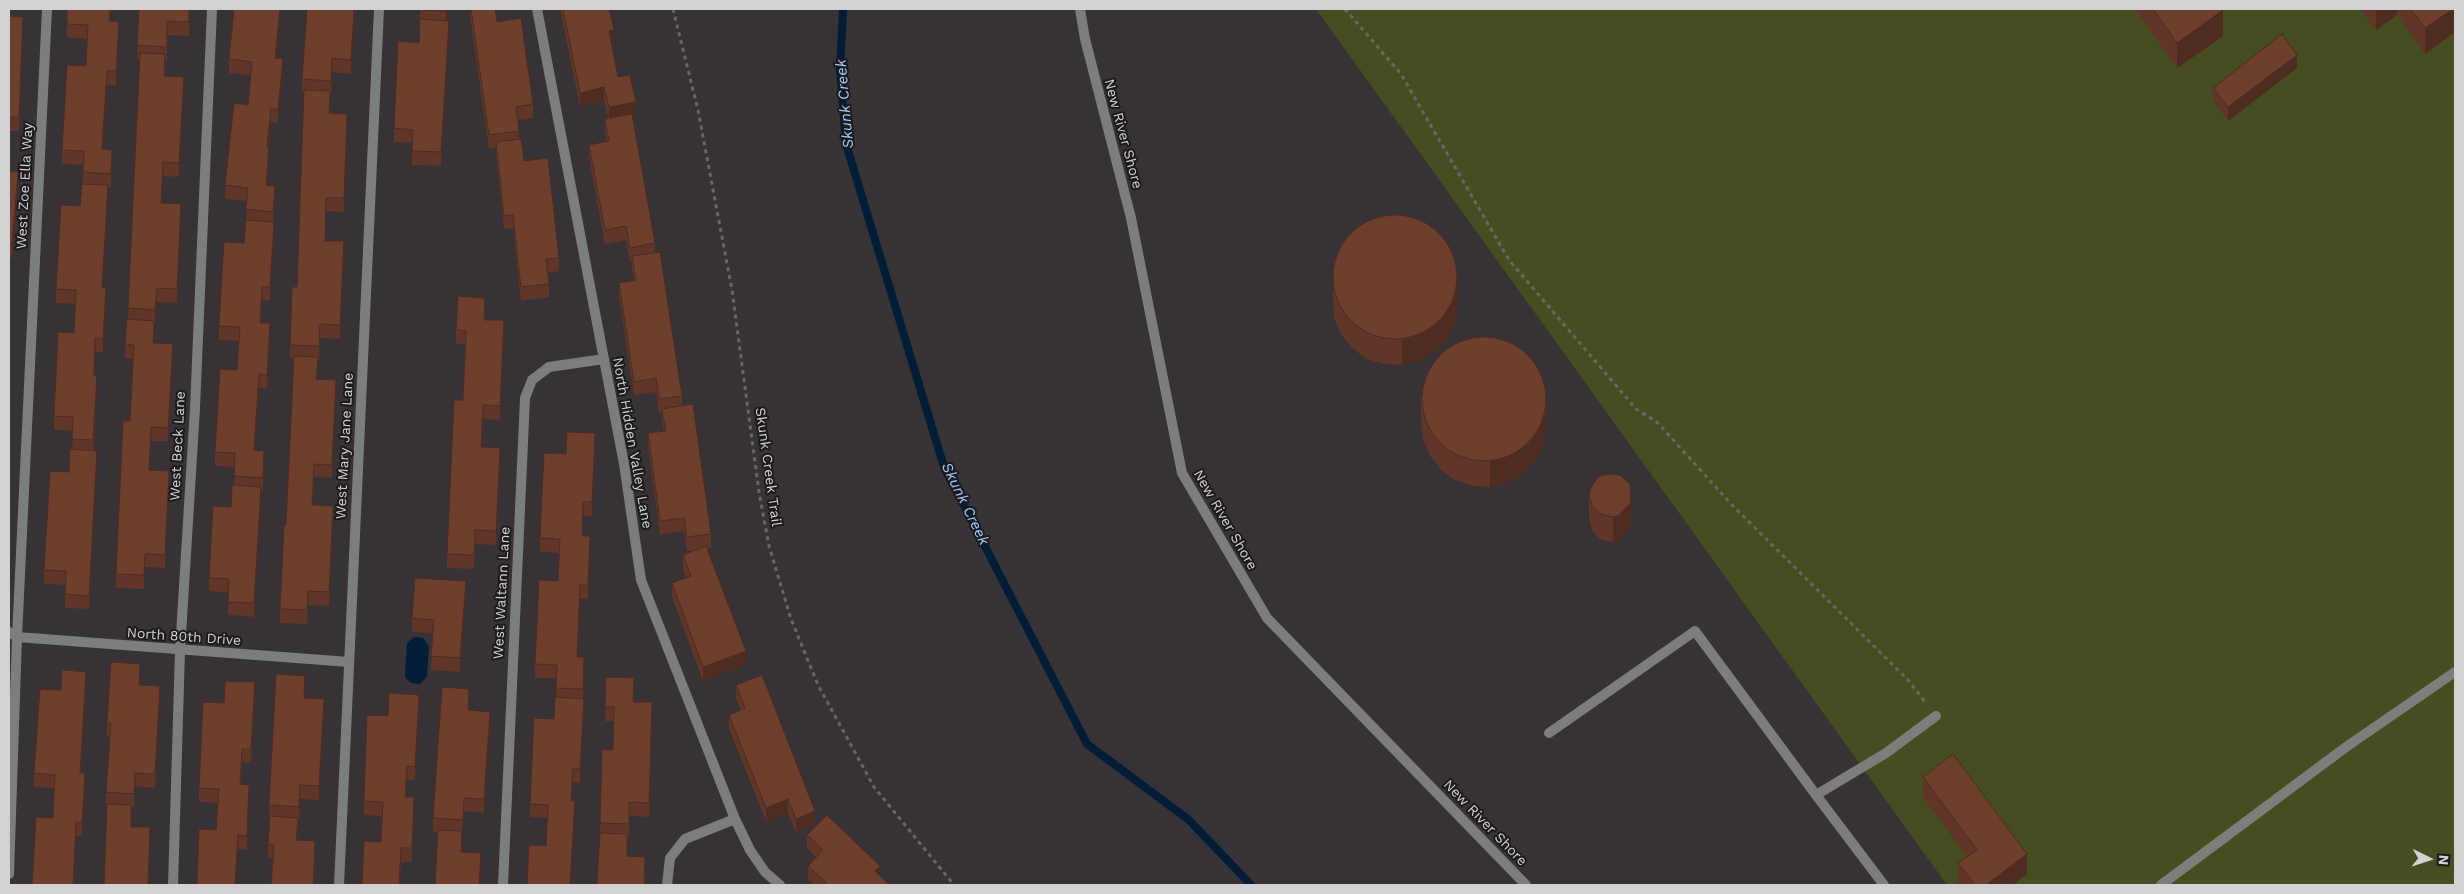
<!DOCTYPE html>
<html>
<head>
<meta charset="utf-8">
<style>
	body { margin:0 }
	#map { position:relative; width:2464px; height:894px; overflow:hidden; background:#363236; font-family:"Work Sans",sans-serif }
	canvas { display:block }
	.frame { position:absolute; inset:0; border:10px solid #d4d1d4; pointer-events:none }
	.north { position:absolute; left:2404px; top:834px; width:50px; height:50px; -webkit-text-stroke:4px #1c1a1c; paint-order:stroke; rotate:94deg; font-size:14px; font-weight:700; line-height:20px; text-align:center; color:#d4d1d4 }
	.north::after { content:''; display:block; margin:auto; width:18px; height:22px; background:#d4d1d4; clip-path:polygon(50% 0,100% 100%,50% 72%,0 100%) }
</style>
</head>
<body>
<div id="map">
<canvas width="2464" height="894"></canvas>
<div class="frame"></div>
<div class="north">N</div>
</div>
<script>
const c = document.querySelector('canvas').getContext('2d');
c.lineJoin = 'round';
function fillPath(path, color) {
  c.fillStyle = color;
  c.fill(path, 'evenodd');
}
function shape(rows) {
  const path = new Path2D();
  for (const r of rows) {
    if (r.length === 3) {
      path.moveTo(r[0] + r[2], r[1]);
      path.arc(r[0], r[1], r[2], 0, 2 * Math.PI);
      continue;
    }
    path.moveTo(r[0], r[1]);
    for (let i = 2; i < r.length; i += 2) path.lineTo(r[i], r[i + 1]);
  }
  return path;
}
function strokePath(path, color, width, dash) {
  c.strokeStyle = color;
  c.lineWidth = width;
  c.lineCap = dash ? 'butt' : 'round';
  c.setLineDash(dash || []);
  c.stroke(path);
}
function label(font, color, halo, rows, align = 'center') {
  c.font = font + ' "Work Sans",sans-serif';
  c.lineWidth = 4;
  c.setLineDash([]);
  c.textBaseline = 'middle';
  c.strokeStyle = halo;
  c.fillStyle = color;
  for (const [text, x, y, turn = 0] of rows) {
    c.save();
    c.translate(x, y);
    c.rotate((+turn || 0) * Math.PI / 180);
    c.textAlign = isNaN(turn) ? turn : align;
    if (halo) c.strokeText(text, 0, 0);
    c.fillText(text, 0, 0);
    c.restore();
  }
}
fillPath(shape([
	[1316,9,2455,9,2455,885,1947,885]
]), '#464d20');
fillPath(shape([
	[414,637,423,638,429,646,427,677,420,684,411,683,405,677,407,643]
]), '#021d36');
strokePath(shape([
	[843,9,840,69,846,144,944,467,1087,744,1189,820,1251,885]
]), '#021d36', 8);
strokePath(shape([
	[673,9,698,110,732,290,759,492,769,546,791,619,818,685,874,787,954,885],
	[1345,9,1401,74,1509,260,1636,409,1657,422,1731,504,1908,680,1925,702]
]), '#696569', 3, [4, 4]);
strokePath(shape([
	[1080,9,1085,39,1131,218,1182,473,1267,618,1526,885],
	[1549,733,1695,631,1816,795],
	[1884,885,1816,795,1886,753,1936,716],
	[2161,885,2346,747,2455,672]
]), '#7c7e7c', 10);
strokePath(shape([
	[537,9,624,464,641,580,735,819,750,850,765,872,780,885],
	[9,632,17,637,349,662],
	[9,874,17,637,47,9],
	[173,885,180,651,195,408,212,9],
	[339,885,379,9],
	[503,885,525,398,532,380,549,367,604,359],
	[667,885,670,858,685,839,735,819]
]), '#7c7e7c', 10);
fillPath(shape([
	[67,9,111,9,110,21,119,36,116,85,107,85,103,149,112,163,111,187,108,187,103,288,106,302,103,352,95,352,94,375,97,388,94,451,97,464,89,609,65,608,65,585,44,584,44,570,69,472,72,449,73,431,54,430,54,416,74,333,76,304,56,303,56,289,80,206,83,184,83,165,62,164,62,150,86,66,87,39,67,37],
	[139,9,190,9,189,36,167,35,167,61,165,61,165,76,184,90,179,177,163,176,161,203,181,218,177,303,157,302,155,324,154,324,153,343,173,358,168,441,151,441,150,470,169,485,165,568,145,567,144,589,116,588,116,574,130,421,133,359,125,358,125,344,128,319,140,59,137,59],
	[234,9,281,9,276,58,283,73,278,123,271,122,269,147,269,160,267,185,275,200,273,222,274,235,270,301,262,300,261,323,270,337,267,389,259,388,255,450,264,464,263,492,261,491,254,617,228,615,229,593,209,591,209,578,231,507,234,485,235,467,215,466,215,452,237,370,239,341,219,340,219,326,244,243,246,220,247,201,225,199,225,185,248,105,251,75,229,73,229,59],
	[355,9,351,74,332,72,331,94,330,94,330,113,347,128,344,212,326,211,325,241,344,255,340,339,320,338,319,360,318,360,317,379,336,393,332,478,314,477,313,505,333,520,329,606,308,605,307,624,280,623,280,609,286,525,294,359,290,358,290,345,297,287,304,92,302,92,302,79],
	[420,9,446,9,446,20,449,34,441,166,412,165,412,143,394,142,394,128,419,43],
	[470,9,495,9,497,22,533,104,533,118,518,120,519,131,519,140,524,161,559,258,559,271,548,273,549,284,549,297,521,301,513,228,504,229,496,156,496,148,489,149,470,16],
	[560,9,609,9,614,44,612,44,618,77,636,116,632,116,655,243,655,253,682,396,682,406,711,534,711,548,707,548,746,665,703,681,672,597,672,583,686,578,683,569,683,555,697,550,687,551,684,531,660,535,648,447,648,433,664,431,662,422,662,412,659,413,656,392,634,395,619,297,619,283,634,281,632,270,632,261,630,262,626,240,605,244,589,158,589,145,607,141,605,132,605,119,608,118,604,101,580,106],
	[2135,9,2222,9,2223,36,2177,68],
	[2360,9,2455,9,2455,32,2425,54,2397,15,2376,30],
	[9,16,23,31,19,131,9,131],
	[2297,68,2228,121,2213,101,2213,88],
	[9,171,18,185,12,258,9,258],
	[1333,274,1458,305,1455,323,1447,339,1434,352,1419,361,1402,365,1384,364,1367,359,1352,348,1341,334,1334,318,1333,300],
	[485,312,485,320,504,334,500,420,483,419,481,447,500,461,496,545,475,544,474,569,447,568,447,554,463,400,465,344,456,344,456,330],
	[1421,396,1546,427,1543,445,1535,461,1523,473,1507,483,1490,487,1472,486,1455,480,1441,470,1430,456,1423,439,1421,421],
	[595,447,592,516,583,516,583,536,590,550,588,599,580,599,578,657,584,671,583,699,584,713,580,783,573,782,572,801,575,815,546,846,547,818,530,817,530,804,554,719,556,698,557,678,535,678,535,664,558,581,559,553,540,552,540,538,566,454],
	[1589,494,1631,528,1619,541,1613,542,1601,540,1592,531,1589,519],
	[466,595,460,672,431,670,433,633,412,632,412,618],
	[140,677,140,685,160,700,155,788,135,786,134,808,131,807,131,827,150,841,148,885,104,885,107,806,106,806,106,792,110,736,107,736,107,723],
	[606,677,634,702,652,716,649,817,629,816,629,837,627,837,627,856,645,871,645,885,600,833,602,750,613,750,614,721,605,721],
	[86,685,81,773,85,787,82,836,76,836,73,885,32,885,53,818,54,788,34,787,34,773,61,690],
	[736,685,815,825,796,832,788,813,766,821,729,729,729,715,741,710,736,699],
	[305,689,305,698,324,713,319,800,300,799,299,821,298,821,297,840,315,855,314,885,271,885,273,858,268,858,269,819,269,805],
	[255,696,251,763,242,762,241,784,249,798,247,850,238,849,216,830,218,803,199,802,199,788,224,703],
	[469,703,469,710,490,725,484,813,464,811,462,834,462,853,481,867,480,885,438,832,433,832,433,818],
	[419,708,415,780,407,780,406,797,414,811,412,862,401,862,400,885,362,885,381,842,382,816,364,815,364,801,388,716],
	[1923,777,2027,874,2013,885,1960,885,1958,883,1958,863,1967,857,1923,797],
	[807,835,880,876,889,885,814,885,808,879,808,866,816,857,807,848]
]), '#5f3628');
fillPath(shape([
	[189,9,190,9,189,36],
	[280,9,281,9,275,72,275,58],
	[354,9,355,9,351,74,351,60],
	[2376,9,2397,9,2397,15,2376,30],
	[2453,9,2455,9,2455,32,2425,54,2425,28],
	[2223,10,2223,36,2177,68,2177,43],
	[23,17,23,31,19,131,19,117],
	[449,21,449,34,441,166,441,152],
	[119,22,119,36,116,85,116,71],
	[614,30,614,44,609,45,609,31],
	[2297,55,2297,68,2228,121,2228,107],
	[332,58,332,72,331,94,331,81],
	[283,59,283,73,278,123,278,109],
	[107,71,107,85,102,163,102,149],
	[184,77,184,90,179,177,179,163],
	[604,87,604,101,580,106,580,93],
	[636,102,636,116,609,121,609,107],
	[271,109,271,122,267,160,267,147],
	[347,114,347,128,344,212,344,198],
	[269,147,269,160,266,199,266,185],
	[112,150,112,163,111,187,111,174],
	[163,162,163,176,161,217,161,203],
	[18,172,18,185,12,258,12,244],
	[108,185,108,199,102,302,102,288],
	[275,186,275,200,273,225,273,212],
	[181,204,181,218,177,303,177,289],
	[274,222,274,235,270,301,270,287],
	[344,241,344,255,340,339,340,325],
	[1458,280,1458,305,1455,323,1447,339,1434,352,1419,361,1402,365,1402,340],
	[262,287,262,300,260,337,260,323],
	[106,288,106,302,103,352,103,339],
	[157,288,157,302,155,324,155,310],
	[10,296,10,310,9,343,9,330],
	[504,320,504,334,500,420,500,406],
	[270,323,270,337,267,389,267,375],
	[173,344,173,358,168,441,168,428],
	[259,374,259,388,254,464,254,450],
	[97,375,97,388,93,454,93,440],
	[336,380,336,393,332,478,332,465],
	[1546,401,1546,427,1543,445,1535,461,1523,473,1507,483,1490,487,1490,461],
	[483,405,483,419,481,460,481,447],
	[151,427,151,441,149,484,149,470],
	[595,433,595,447,592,516,592,502],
	[500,448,500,461,496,545,496,531],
	[97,451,97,464,89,609,89,596],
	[264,451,264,464,263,492,263,478],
	[314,464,314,477,312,519,312,505],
	[169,471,169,485,165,568,165,555],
	[261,487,261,501,254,617,254,603],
	[1631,502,1631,528,1619,541,1613,542,1613,517],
	[333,506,333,520,329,606,329,592],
	[590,536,590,550,588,599,588,585],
	[145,554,145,567,144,589,144,575],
	[466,581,466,595,460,672,460,658],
	[580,585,580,599,577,670,577,657],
	[746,651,746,665,703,681,703,667],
	[86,672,86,685,80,787,80,773],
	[255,682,255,696,251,763,251,749],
	[160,686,160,700,155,788,155,774],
	[419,695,419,708,415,780,415,767],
	[324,699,324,713,319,800,319,786],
	[584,699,584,713,580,783,580,769],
	[490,712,490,725,484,813,484,799],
	[573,768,573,782,571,815,571,801],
	[85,773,85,787,82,836,82,823],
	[135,773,135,786,134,808,134,794],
	[249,785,249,798,247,850,247,836],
	[300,785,300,799,299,821,299,807],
	[414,797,414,811,412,862,412,848],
	[464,798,464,811,463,834,463,820],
	[788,799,788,813,766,821,766,808],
	[575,801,575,815,571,885,570,885],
	[815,811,815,825,796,832,796,819],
	[76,822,76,836,73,885],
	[238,835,238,849,236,885,235,885],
	[315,841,315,855,314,885,313,885],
	[481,853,481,867,480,885,479,885],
	[2027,854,2027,874,2013,885,1986,885],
	[880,866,880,880,875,871]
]), '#4e2c20');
const building = shape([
	[67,9,110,9,109,21,119,22,116,71,107,71,102,149,112,150,111,174,83,172,84,151,62,150,67,65,86,66,88,25,67,24,67,9],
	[139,9,189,9,189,22,167,21,167,47,137,45,139,9],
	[234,9,280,9,275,58,283,59,278,109,271,109,267,147,269,147,266,185,275,186,273,212,246,209,248,188,225,185,234,103,248,105,252,62,229,59,234,9],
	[307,9,354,9,351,60,332,58,331,81,302,79,307,9],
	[420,9,445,9,445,11,420,10,420,9],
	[471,9,495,9,497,22,521,18,533,104,516,107,519,131,489,135,471,9],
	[563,9,609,9,614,30,609,31,618,77,630,75,636,102,609,107,604,87,580,93,563,9],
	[2153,9,2222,9,2223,10,2177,43,2153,9],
	[2411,9,2453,9,2425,28,2411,9],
	[9,16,23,17,19,117,9,117,9,16],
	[420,19,449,21,441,152,412,151,413,130,394,128,398,41,419,43,420,19],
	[2282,34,2297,55,2228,107,2213,88,2282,34],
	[140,53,165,54,164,76,184,77,179,163,163,162,161,203,181,204,177,289,157,288,155,310,128,308,140,53],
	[304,90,330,91,329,113,347,114,344,198,326,198,325,241,344,241,340,325,320,324,319,346,290,345,292,287,297,287,304,90],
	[632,114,655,243,630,248,626,226,605,230,589,145,609,141,605,119,632,114],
	[521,139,524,161,548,158,559,258,546,259,549,284,521,287,513,215,504,216,496,142,521,139],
	[9,171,18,172,12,244,9,244,9,171],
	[82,184,108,185,102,288,106,288,103,339,95,338,94,375,97,375,93,440,72,439,73,417,54,416,58,332,74,333,76,290,56,289,61,205,80,206,82,184],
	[1395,277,62],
	[246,220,274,222,270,287,262,287,260,323,270,323,267,375,259,374,254,450,264,451,263,478,234,476,235,453,215,452,220,369,237,370,240,327,219,326,224,242,244,243,246,220],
	[660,252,682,396,659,399,656,378,634,382,619,283,636,280,632,256,660,252],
	[9,296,10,296,9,330,9,296],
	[458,296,485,298,484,320,504,320,500,406,483,405,481,447,500,448,496,531,475,530,474,555,447,554,454,400,463,400,466,331,456,330,458,296],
	[127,319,154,321,153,343,173,344,168,428,151,427,149,470,169,471,165,555,145,554,144,575,116,574,123,421,130,421,134,345,125,344,127,319],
	[1484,399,62],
	[294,356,318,357,316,379,336,380,332,465,314,464,312,505,333,506,329,592,308,591,307,610,280,609,284,525,286,525,294,356],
	[693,404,711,534,687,537,684,518,660,521,648,433,666,431,662,409,693,404],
	[567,432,595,433,592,502,583,502,582,536,590,536,588,585,580,585,577,657,584,657,583,689,556,688,557,665,535,664,539,580,558,581,560,539,540,538,544,453,566,454,567,432],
	[70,449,97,451,89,596,65,594,66,571,44,570,50,471,69,472,70,449],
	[1615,474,1621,476,1630,484,1631,502,1619,515,1613,517,1601,514,1592,506,1589,494,1591,488,1597,478,1603,475,1615,474],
	[232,485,261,487,254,603,228,602,229,579,209,578,213,506,231,507,232,485],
	[706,546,746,651,703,667,672,583,691,576,683,555,706,546],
	[415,578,466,581,460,658,431,656,434,620,412,618,415,578],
	[111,662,140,664,139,685,160,686,155,774,135,773,134,794,106,792,111,723,107,723,111,662],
	[62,670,86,672,80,773,85,773,82,823,76,822,73,885,32,885,36,817,53,818,55,775,34,773,40,689,61,690,62,670],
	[276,674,305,676,304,698,324,699,319,786,300,785,299,807,269,805,276,674],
	[762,675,815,811,796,819,788,799,766,808,729,715,745,708,736,685,762,675],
	[606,677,634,678,633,702,652,702,649,803,629,802,629,824,600,823,602,750,613,750,614,707,605,707,606,677],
	[225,681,255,682,251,749,242,749,240,784,249,785,247,836,238,835,235,885,197,885,199,829,216,830,219,789,199,788,203,702,224,703,225,681],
	[442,687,469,689,468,710,490,712,484,799,464,798,463,820,433,818,442,687],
	[389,693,419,695,415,767,407,766,405,797,414,797,412,848,401,848,399,885,362,885,364,841,381,842,383,802,364,801,367,715,388,716,389,693],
	[555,697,584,699,580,769,573,768,571,801,575,801,570,885,527,885,529,845,546,846,548,805,530,804,534,718,554,719,555,697],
	[1953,754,2027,854,1986,885,1975,885,1958,863,1977,850,1923,777,1953,754],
	[107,804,131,805,131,827,150,827,148,885,104,885,107,804],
	[827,815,880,866,875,871,889,885,829,885,808,866,823,850,807,835,827,815],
	[270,816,298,818,296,840,315,841,313,885,271,885,274,845,268,844,270,816],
	[438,830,462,831,461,852,481,853,479,885,435,885,438,830],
	[600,833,627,834,627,856,645,857,644,885,597,885,600,833]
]);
fillPath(building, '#6f3f2e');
strokePath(building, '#4e2c20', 1);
label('14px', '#d4d1d4', '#1c1a1c', [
	["New River Shore",1123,134,75],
	["West Zoe Ella Way",25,186,-87],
	["North Hidden Valley Lane",632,443,80],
	["West Beck Lane",178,446,-87],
	["West Mary Jane Lane",345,446,-87],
	["Skunk Creek Trail",768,467,82],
	["New River Shore",1225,520,60],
	["West Waltann Lane",502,593,-87],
	["North 80th Drive",184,637,4],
	["New River Shore",1485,823,46]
]);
label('italic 15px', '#9cccfa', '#1c1a1c', [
	["Skunk Creek",845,104,-95],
	["Skunk Creek",965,504,64]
]);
</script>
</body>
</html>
